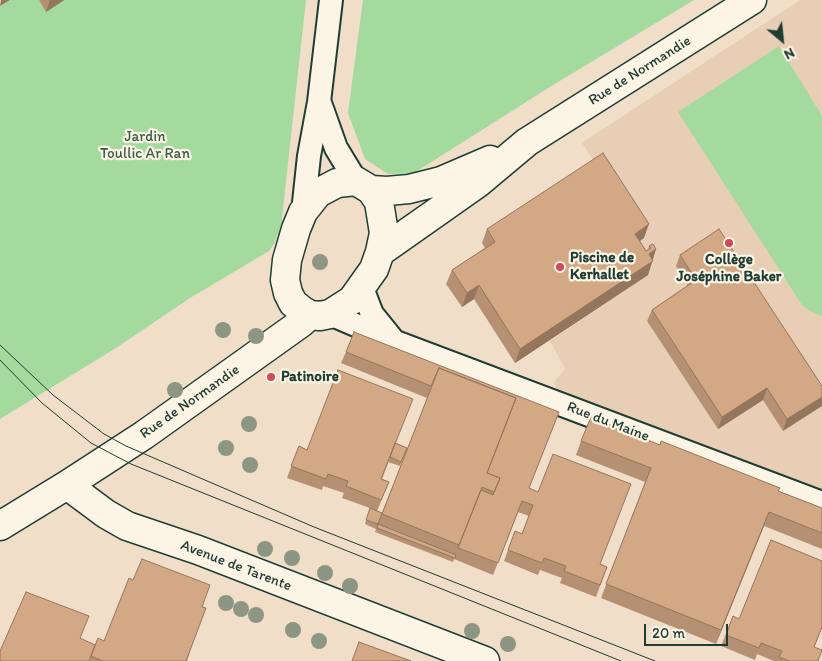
<!DOCTYPE html>
<html>
<head>
<meta charset="utf-8">
<style>
	body { margin:0 }
	#map { position:relative; width:822px; height:661px; overflow:hidden; background:#f0dec8; font-family:Itim,sans-serif }
	canvas { display:block }
	.north { position:absolute; left:757px; top:15px; width:50px; height:50px; -webkit-text-stroke:4px #fcf5e5; paint-order:stroke; rotate:152deg; font-size:14px; font-weight:700; line-height:20px; text-align:center; color:#1f3d34 }
	.north::after { content:''; display:block; margin:auto; width:18px; height:22px; background:#1f3d34; clip-path:polygon(50% 0,100% 100%,50% 72%,0 100%) }
	.scale { position:absolute; left:644px; top:624px; width:84px; height:22px; box-sizing:border-box; border:2px solid #1f3d34; border-top:0; padding-left:6px; font-size:15px; line-height:18px; white-space:nowrap; color:#1f3d34; -webkit-text-stroke:4px #fcf5e5; paint-order:stroke }
</style>
</head>
<body>
<div id="map">
<canvas width="822" height="661"></canvas>
<div class="north">N</div>
<div class="scale">20 m</div>
</div>
<script>
const c = document.querySelector('canvas').getContext('2d');
c.lineJoin = 'round';
function fillPath(path, color) {
  c.fillStyle = color;
  c.fill(path, 'evenodd');
}
function shape(rows) {
  const path = new Path2D();
  for (const r of rows) {
    path.moveTo(r[0], r[1]);
    for (let i = 2; i < r.length; i += 2) path.lineTo(r[i], r[i + 1]);
  }
  return path;
}
function strokePath(path, color, width, dash) {
  c.strokeStyle = color;
  c.lineWidth = width;
  c.lineCap = dash ? 'butt' : 'round';
  c.setLineDash(dash || []);
  c.stroke(path);
}
function label(font, color, halo, rows, align = 'center') {
  c.font = font + ' Itim,sans-serif';
  c.lineWidth = 4.5;
  c.setLineDash([]);
  c.textBaseline = 'middle';
  c.strokeStyle = halo;
  c.fillStyle = color;
  for (const [text, x, y, turn = 0] of rows) {
    c.save();
    c.translate(x, y);
    c.rotate((+turn || 0) * Math.PI / 180);
    c.textAlign = isNaN(turn) ? turn : align;
    if (halo) c.strokeText(text, 0, 0);
    c.fillText(text, 0, 0);
    c.restore();
  }
}
fillPath(shape([
	[800,0,822,0,822,490,807,486,558,390,554,382,565,369,550,341,648,275,630,248,644,238,582,143]
]), '#e7ceb4');
fillPath(shape([
	[10,0,39,0,46,11,64,0,306,0,281,227,274,244,269,251,190,298,116,348,0,419,0,6],
	[363,0,694,0,553,85,414,173,388,174,365,159,348,113],
	[779,46,822,116,822,316,810,311,802,305,678,112]
]), '#a4da9d');
const street = shape([
	[320,103,336,148,356,181],
	[303,212,309,156,319,102,331,0],
	[362,288,372,314,393,340],
	[330,314,393,341,822,503]
]);
const secondary = shape([
	[356,181,371,190,379,202,384,233,380,252,374,269,352,300,330,314,320,316,310,315,303,311,293,303,288,293,285,280,287,260,296,229,303,212,318,193,337,183,356,181],
	[371,190,387,191,409,189,441,181,490,160],
	[380,252,478,183,527,142,752,0],
	[67,485,106,514,127,526,198,550,485,661],
	[0,526,67,485,144,435,301,323,310,315]
]);
strokePath(street, '#1f3d34', 26);
strokePath(secondary, '#1f3d34', 31);
strokePath(street, '#fcf5e5', 22);
strokePath(secondary, '#fcf5e5', 28);
strokePath(shape([
	[0,345,53,395,104,434,126,446,314,527,655,661],
	[0,360,42,403,91,443,131,464,621,661]
]), '#1f3d34', 1);
c.fillStyle = '#8c9682';
for (const [x, y] of [
	[320,262],
	[223,330],
	[256,336],
	[175,390],
	[249,424],
	[226,448],
	[250,465],
	[265,549],
	[292,558],
	[325,573],
	[350,586],
	[226,603],
	[241,609],
	[256,615],
	[293,630],
	[472,631],
	[319,641],
	[508,644]
]) {
  c.beginPath();
  c.arc(x, y, 8, 0, 2 * Math.PI);
  c.fill();
}
fillPath(shape([
	[39,0,64,0,46,12],
	[487,229,644,238,640,241,646,251,648,250,649,246,656,249,648,275,515,363,474,299,462,307,446,284,452,270,485,248,482,243],
	[680,255,822,386,783,431,763,400,718,429,647,321,652,310,688,286,676,266],
	[346,352,559,412,529,488,600,564,607,567,596,597,560,583,562,578,540,570,538,575,504,561,515,531,522,534,529,516,518,512,493,575,454,559,453,562,375,532,376,529,365,524,370,508,342,498,344,493,323,486,322,490,287,478,299,446,307,450,396,443,407,448,400,466,388,462,390,458,382,479,389,482,377,511,382,513,431,389,427,398,341,363],
	[581,441,778,491,822,508,822,549,764,526,716,644,601,598,645,482,576,455],
	[822,561,822,628,814,647,819,661,774,661,757,654,755,660,721,646,733,616,739,619],
	[202,607,187,661,0,661,80,639,95,645,104,641]
]), '#b59072');
fillPath(shape([
	[1,0,10,0,0,6],
	[50,0,64,0,46,12],
	[649,224,644,238,630,248,635,234],
	[656,249,648,275,515,363,520,349],
	[479,285,474,299,462,307,467,293],
	[767,388,763,400,718,429,722,417],
	[822,397,822,406,783,431,787,419],
	[769,512,764,526,716,644,721,630]
]), '#94765d');
const building = shape([
	[603,153,649,224,635,234,646,251,651,248,649,246,653,244,656,249,649,254,653,261,520,349,479,285,467,293,452,270,495,242,487,229,603,153],
	[719,229,822,386,822,397,787,419,767,388,722,417,652,310,696,280,680,255,719,229],
	[354,332,559,412,529,488,538,492,553,454,631,484,600,564,607,567,600,585,564,571,566,566,544,558,542,563,508,550,515,531,522,534,533,505,522,501,498,563,458,548,481,490,493,495,499,481,500,478,487,473,516,398,439,368,431,386,346,352,354,332],
	[439,368,516,398,487,473,500,478,494,492,482,487,459,545,382,514,439,368],
	[338,370,413,399,381,479,389,482,381,500,346,486,348,481,328,474,326,479,291,466,299,446,307,450,338,370],
	[591,417,660,445,661,441,780,488,778,491,822,508,822,533,769,512,721,630,606,584,651,468,581,441,591,417],
	[395,443,407,448,401,462,390,457,395,443],
	[370,508,382,513,378,524,366,520,370,508],
	[378,524,456,555,455,558,377,528,378,524],
	[771,540,822,561,822,627,814,647,822,650,818,661,789,661,779,657,782,651,761,643,759,648,726,635,733,616,739,619,771,540],
	[142,559,210,585,202,607,206,608,186,661,103,661,91,656,98,638,104,641,129,578,133,580,142,559],
	[26,592,89,616,80,638,95,645,89,661,0,661,0,651,26,592],
	[359,642,411,661,352,661,359,642]
]);
fillPath(building, '#d3a885');
strokePath(building, '#94765d', 1);
for (const [x, y, r, color] of [
	[729,243,5,"#d1495b"],
	[560,267,5,"#d1495b"],
	[271,377,5,"#d1495b"]
]) {
  const dot = new Path2D();
  dot.arc(x, y, r, 0, 2 * Math.PI);
  c.fillStyle = color;
  c.fill(dot);
  strokePath(dot, '#fcf5e5', 2);
}
label('15px', '#1f3d34', '#fcf5e5', [
	["Rue de Normandie",640,71,-32],
	["Rue de Normandie",190,402,-35],
	["Rue du Maine",608,422,21],
	["Avenue de Tarente",236,566,21]
]);
label('15px', '#3a5c49', '#fcf5e5', [
	["Jardin",145,137],
	["Toullic Ar Ran",145,154]
]);
label('bold 15px', '#1f3d34', '#fcf5e5', [
	["Piscine de",570,258],
	["Kerhallet",570,275],
	["Collège",729,260,"center"],
	["Joséphine Baker",729,277,"center"],
	["Patinoire",281,377]
], 'left');
</script>
</body>
</html>
